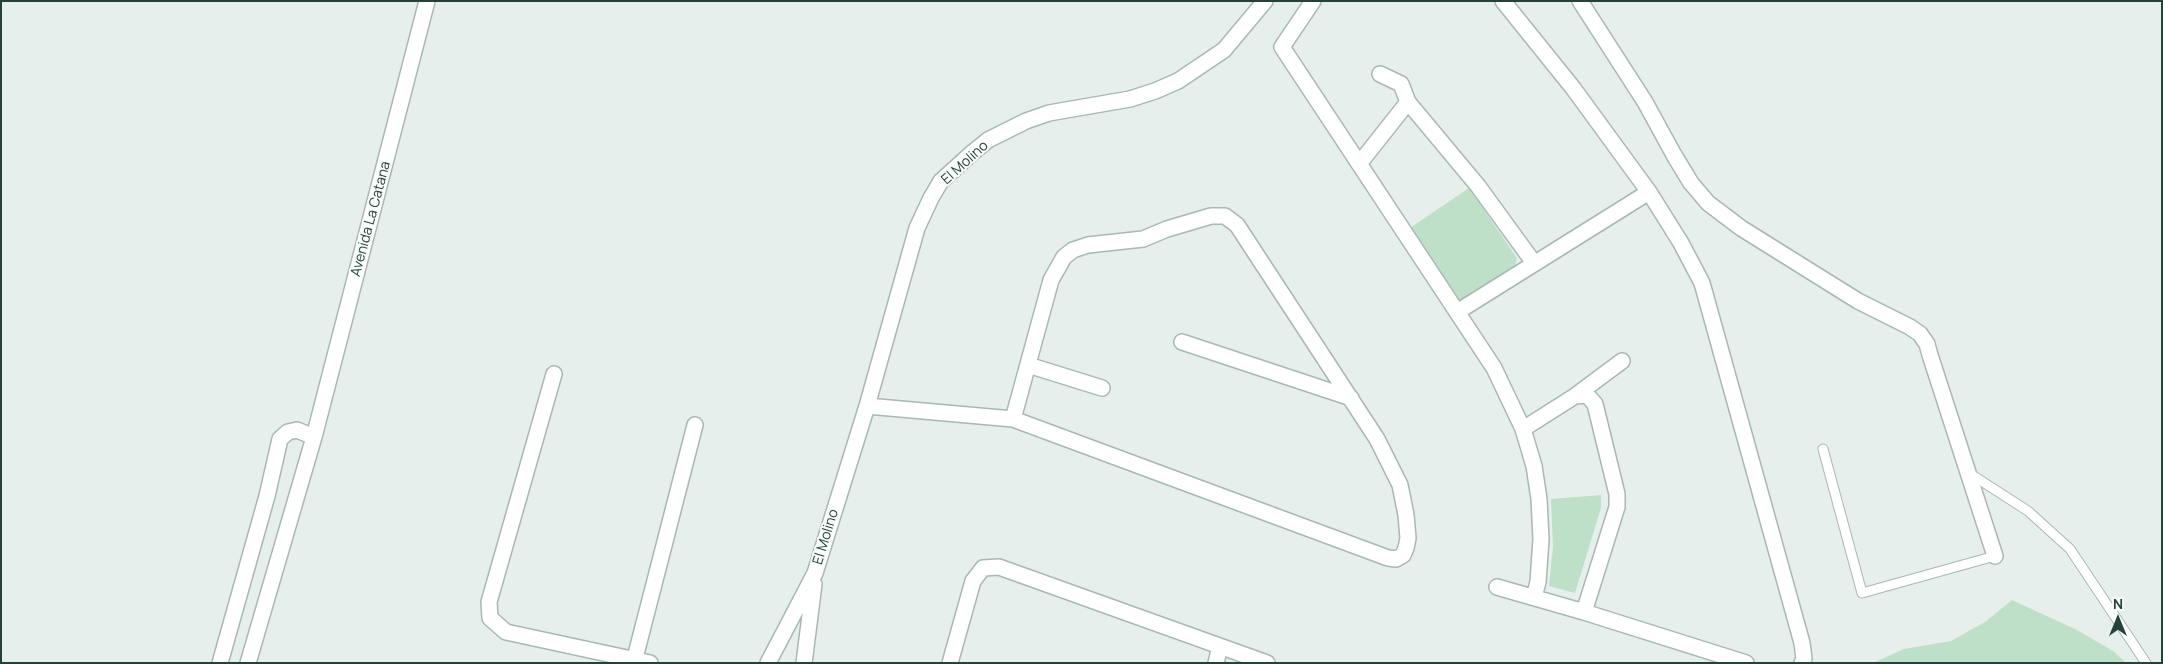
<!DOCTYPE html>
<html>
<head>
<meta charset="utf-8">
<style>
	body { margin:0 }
	#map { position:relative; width:2163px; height:664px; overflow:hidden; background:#e6efeb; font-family:Manrope,sans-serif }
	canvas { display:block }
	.frame { position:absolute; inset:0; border:2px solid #24423a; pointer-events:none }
	.north { position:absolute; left:2093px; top:594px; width:50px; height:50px; -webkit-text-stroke:4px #f7fbf9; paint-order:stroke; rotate:0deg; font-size:14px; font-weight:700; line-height:20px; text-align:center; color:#24423a }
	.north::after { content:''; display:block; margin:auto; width:18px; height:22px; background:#24423a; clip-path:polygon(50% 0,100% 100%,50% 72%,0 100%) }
</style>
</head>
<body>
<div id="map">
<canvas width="2163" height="664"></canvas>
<div class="frame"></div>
<div class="north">N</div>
</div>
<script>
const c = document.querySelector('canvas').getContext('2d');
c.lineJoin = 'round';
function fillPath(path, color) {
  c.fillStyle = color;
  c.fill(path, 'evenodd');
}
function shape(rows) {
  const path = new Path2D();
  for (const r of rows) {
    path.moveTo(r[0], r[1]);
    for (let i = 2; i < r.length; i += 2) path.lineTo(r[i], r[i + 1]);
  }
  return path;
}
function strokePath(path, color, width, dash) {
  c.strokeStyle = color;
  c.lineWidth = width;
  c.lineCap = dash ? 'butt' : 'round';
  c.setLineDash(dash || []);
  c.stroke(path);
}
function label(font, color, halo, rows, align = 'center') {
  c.font = font + ' Manrope,sans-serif';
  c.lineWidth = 4;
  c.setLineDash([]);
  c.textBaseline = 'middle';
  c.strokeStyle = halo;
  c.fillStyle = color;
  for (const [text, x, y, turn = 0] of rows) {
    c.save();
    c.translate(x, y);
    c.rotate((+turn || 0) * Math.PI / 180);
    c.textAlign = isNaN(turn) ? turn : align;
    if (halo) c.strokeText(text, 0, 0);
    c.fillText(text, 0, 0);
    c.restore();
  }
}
fillPath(shape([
	[1469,188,1517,258,1515,266,1461,302,1410,228],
	[1601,495,1601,508,1575,593,1549,586,1553,547,1551,499],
	[2012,600,2077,630,2113,651,2126,663,1873,663,1904,649,1951,641,1985,622]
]), '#bfe0c8');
const service = shape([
	[1823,449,1862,593,1995,556],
	[1969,473,2028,511,2070,549,2146,663]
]);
const minor = shape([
	[1313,1,1282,47,1494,368,1523,429,1534,466,1539,499,1541,539,1538,582,1534,597],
	[1503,1,1573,88,1649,192,1681,243,1702,283,1802,643,1804,659,1802,663],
	[1580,1,1645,102,1674,155,1691,183,1708,203,1741,228,1858,301,1910,327,1920,334,1927,344,1930,355,1995,556],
	[1380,74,1401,84,1408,102],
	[1359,164,1408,102,1478,186,1534,263],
	[1457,312,1649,192],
	[1182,342,1351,398],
	[1028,365,1102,388],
	[554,374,489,602,490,618,506,632,650,663],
	[1575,396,1622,361],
	[867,406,1013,419,1388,558,1396,559,1403,555,1406,548,1408,538,1406,515,1400,485,1377,439,1237,225,1225,216,1211,216,1167,229,1143,239,1088,245,1073,250,1064,257,1051,280,1013,419],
	[1523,429,1575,396,1587,395,1595,404,1617,494,1617,507,1584,612],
	[1497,587,1584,612,1746,663],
	[635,658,695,425],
	[220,663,267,496,280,439,288,432,297,430,314,437],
	[248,663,314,437,427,1],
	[768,663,815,573,867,406,917,228,931,198,941,181,972,153,988,140,1026,121,1049,113,1130,99,1155,91,1178,81,1224,50,1265,1],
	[804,663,814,584],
	[950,663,973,581,983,568,999,567,1267,663],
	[1216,663,1220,646]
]);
strokePath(service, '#a8b8b2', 11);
strokePath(minor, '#a8b8b2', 18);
strokePath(service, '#fff', 9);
strokePath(minor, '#fff', 15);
label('14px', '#24423a', '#f7fbf9', [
	["El Molino",965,163,-42],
	["Avenida La Catana",371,219,-75],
	["El Molino",826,537,-73]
]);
</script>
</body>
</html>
